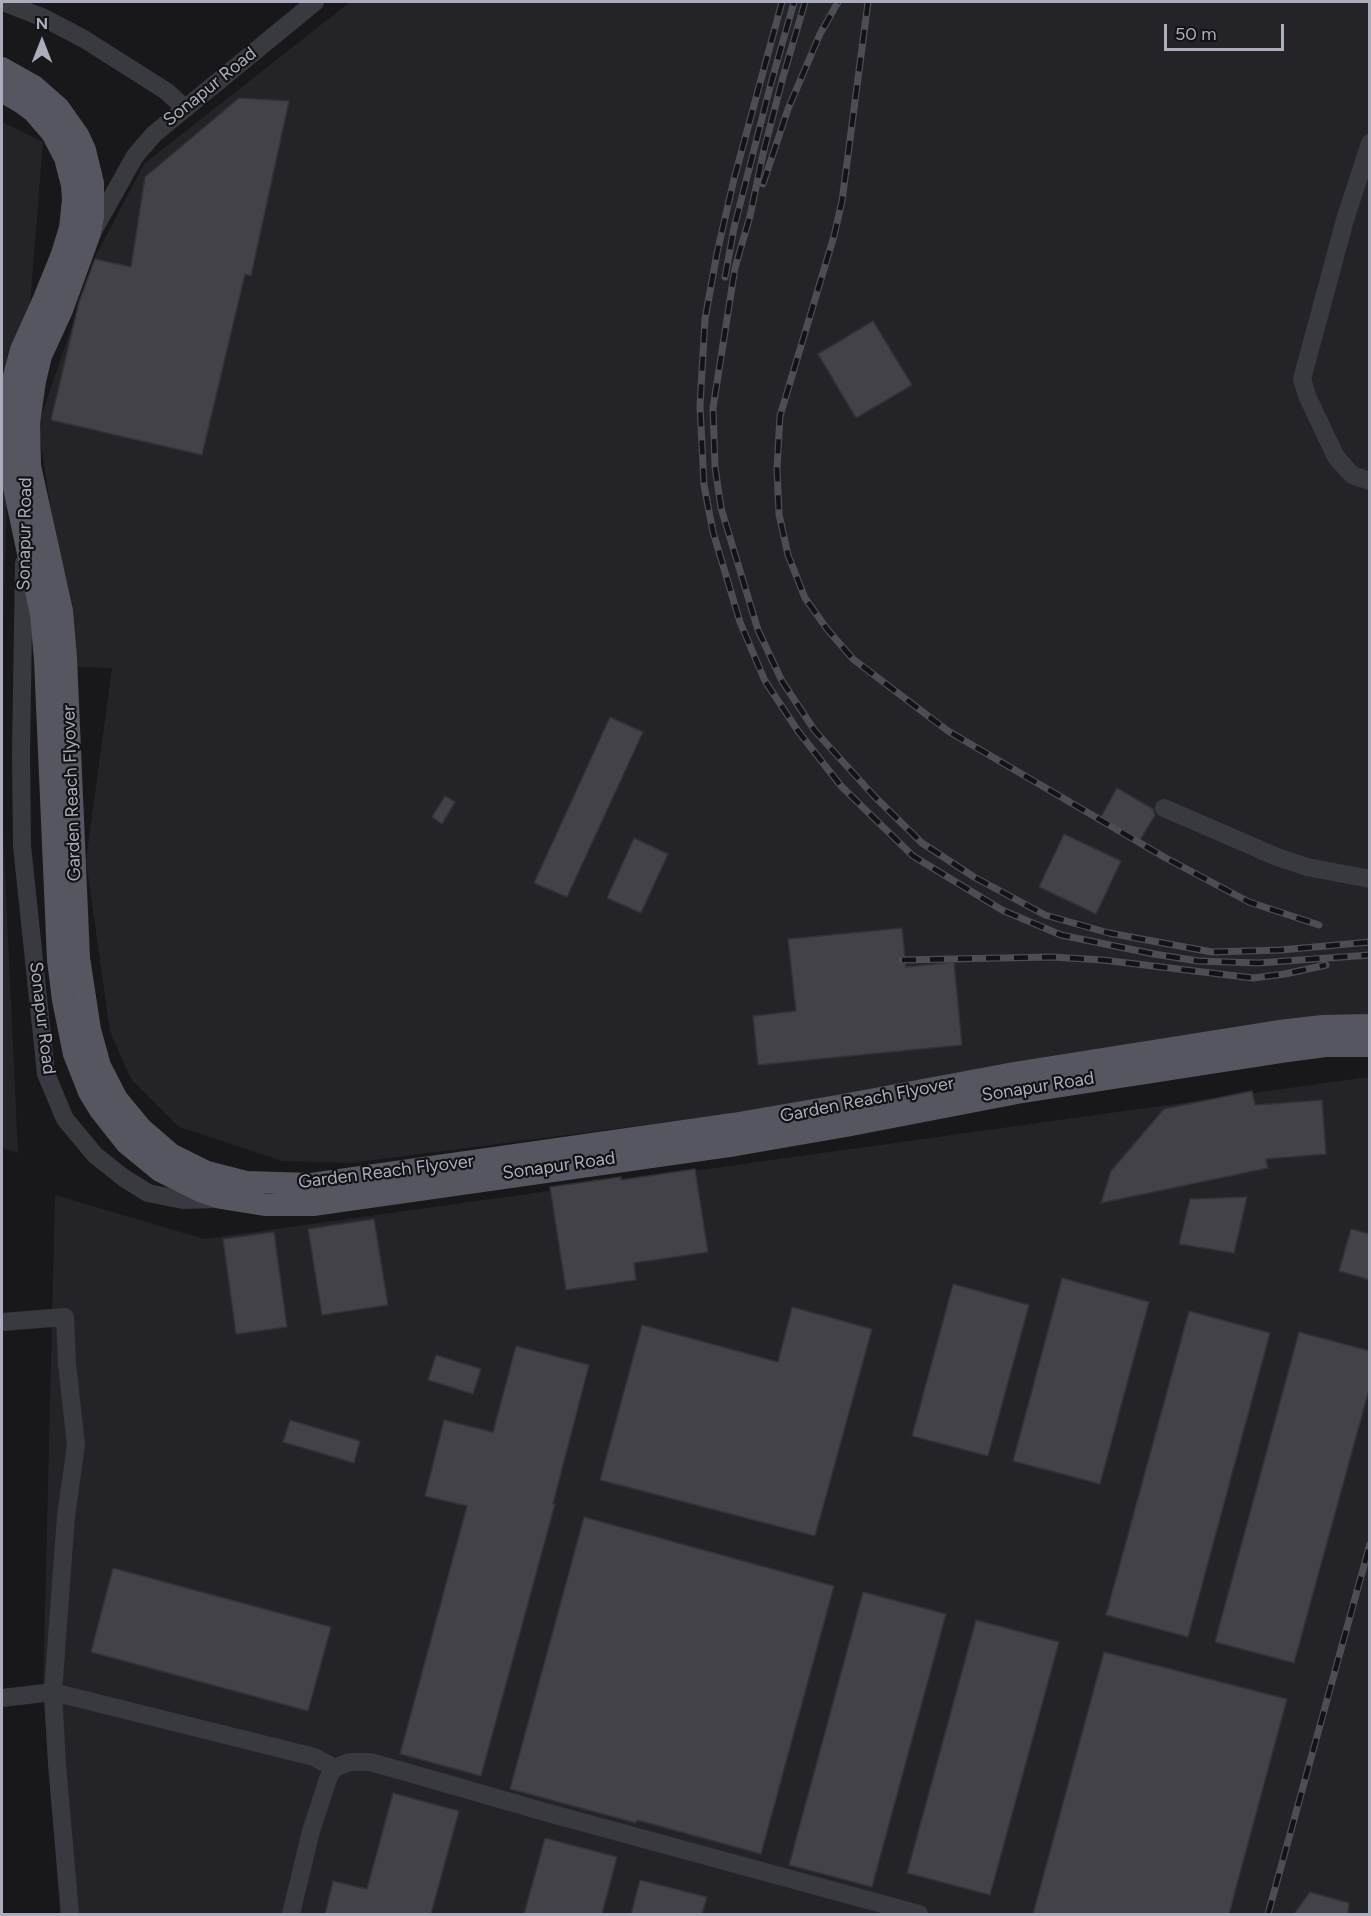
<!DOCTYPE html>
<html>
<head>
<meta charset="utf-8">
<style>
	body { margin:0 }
	#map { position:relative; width:1371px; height:1916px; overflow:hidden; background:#18181b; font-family:Figtree,sans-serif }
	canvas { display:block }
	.frame { position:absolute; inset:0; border:3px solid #aaadbb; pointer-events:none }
	.north { position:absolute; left:12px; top:12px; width:60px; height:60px; -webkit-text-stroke:4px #131316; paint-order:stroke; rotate:0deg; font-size:16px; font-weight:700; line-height:24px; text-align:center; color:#aaadbb }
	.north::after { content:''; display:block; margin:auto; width:21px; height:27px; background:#aaadbb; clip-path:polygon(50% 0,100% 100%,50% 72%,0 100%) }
	.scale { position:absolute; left:1164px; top:24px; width:120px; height:27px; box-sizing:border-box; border:3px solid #aaadbb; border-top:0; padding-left:8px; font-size:18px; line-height:21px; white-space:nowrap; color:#aaadbb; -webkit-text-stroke:4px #131316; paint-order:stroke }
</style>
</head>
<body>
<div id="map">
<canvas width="1371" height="1916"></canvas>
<div class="frame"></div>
<div class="north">N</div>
<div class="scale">50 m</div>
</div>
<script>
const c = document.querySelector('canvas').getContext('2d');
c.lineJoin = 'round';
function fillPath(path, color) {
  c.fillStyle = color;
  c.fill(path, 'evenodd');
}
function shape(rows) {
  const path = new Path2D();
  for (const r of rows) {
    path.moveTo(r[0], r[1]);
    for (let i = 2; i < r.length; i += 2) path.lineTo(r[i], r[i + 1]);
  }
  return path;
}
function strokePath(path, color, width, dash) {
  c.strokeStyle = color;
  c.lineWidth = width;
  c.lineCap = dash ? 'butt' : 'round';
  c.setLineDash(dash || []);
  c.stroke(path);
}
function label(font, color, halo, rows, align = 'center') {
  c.font = font + ' Figtree,sans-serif';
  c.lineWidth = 4.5;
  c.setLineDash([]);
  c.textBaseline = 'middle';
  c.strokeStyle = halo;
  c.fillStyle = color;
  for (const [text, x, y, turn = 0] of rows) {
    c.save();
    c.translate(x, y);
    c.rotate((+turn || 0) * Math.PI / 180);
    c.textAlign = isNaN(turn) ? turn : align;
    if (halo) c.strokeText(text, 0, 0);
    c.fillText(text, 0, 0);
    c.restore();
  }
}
fillPath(shape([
	[350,2,1369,2,1369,1031,351,1163,282,1161,179,1127,131,1079,110,1032,86,860,112,668,75,667,38,425,97,253,144,164],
	[2,122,43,142,26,355,9,431,2,657],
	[2,809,18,1153,2,1148],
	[1369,1077,1369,1914,60,1914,43,1691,55,1195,204,1239]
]), '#242428');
const building = shape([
	[239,98,289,101,251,276,245,274,202,455,51,420,79,302,95,259,131,267,145,177,239,98],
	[873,321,912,385,856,418,818,354,873,321],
	[610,717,643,732,567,897,534,883,610,717],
	[1117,788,1153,809,1155,815,1140,840,1101,817,1117,788],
	[445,796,455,802,442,824,432,817,445,796],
	[1064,834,1121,861,1096,914,1039,887,1064,834],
	[634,838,668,854,641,913,607,898,634,838],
	[902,928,906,967,954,962,962,1045,758,1065,753,1016,796,1011,788,939,902,928],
	[1252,1091,1255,1105,1322,1100,1326,1154,1266,1159,1268,1168,1101,1203,1111,1171,1164,1109,1252,1091],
	[695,1169,708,1252,634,1263,636,1280,566,1290,550,1187,621,1177,621,1180,695,1169],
	[1247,1197,1234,1253,1179,1244,1190,1199,1247,1197],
	[374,1219,388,1305,322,1315,308,1229,374,1219],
	[1351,1229,1370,1234,1370,1280,1339,1271,1351,1229],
	[274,1232,287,1327,236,1334,223,1239,274,1232],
	[1062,1278,1149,1302,1100,1484,1013,1461,1062,1278],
	[953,1284,1029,1305,988,1456,912,1436,953,1284],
	[792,1307,872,1329,815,1536,600,1480,642,1325,778,1362,792,1307],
	[1189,1311,1270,1333,1188,1637,1106,1615,1189,1311],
	[1299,1332,1370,1351,1370,1386,1294,1663,1215,1642,1299,1332],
	[516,1346,589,1365,553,1504,555,1504,481,1776,400,1754,467,1506,425,1496,444,1420,493,1432,516,1346],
	[436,1355,481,1369,473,1394,428,1380,436,1355],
	[290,1420,360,1441,354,1463,283,1442,290,1420],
	[584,1517,834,1586,761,1854,637,1820,636,1823,510,1789,584,1517],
	[113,1568,331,1627,308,1711,91,1652,113,1568],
	[863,1592,946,1614,872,1887,789,1865,863,1592],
	[976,1620,1059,1642,990,1895,907,1873,976,1620],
	[1104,1652,1287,1699,1229,1914,1033,1914,1104,1652],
	[393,1793,459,1811,431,1914,325,1914,333,1881,367,1889,393,1793],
	[545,1838,617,1857,602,1914,524,1914,545,1838],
	[640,1880,707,1897,702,1914,631,1914,640,1880],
	[1310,1892,1349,1903,1348,1914,1294,1914,1310,1892]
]);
fillPath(building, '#424248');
strokePath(building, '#323237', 1.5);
strokePath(shape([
	[3,2,44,18,84,39,166,91,185,108],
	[1370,143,1345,220,1302,379,1308,398,1336,457,1352,475,1370,481],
	[93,231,135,156,154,134,315,2],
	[24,563,21,753,22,846,46,1074,65,1119,95,1155,124,1178,148,1193,183,1200,218,1199],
	[1164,808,1277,857,1307,867,1370,879],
	[2,1322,65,1317,67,1364,76,1445,66,1516,53,1692,57,1764,70,1914],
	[2,1698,53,1692,314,1757,334,1768],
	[291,1914,311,1831,328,1779,334,1768,350,1762,370,1762,399,1770,545,1812,919,1914]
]), '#393940', 18);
const rail = shape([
	[782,2,734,179,717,253,705,319,700,406,704,485,713,532,740,622,765,681,798,731,841,786,913,856,1002,910,1061,935,1154,954,1198,961,1258,963,1370,955],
	[805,2,783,77,763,154,750,216,735,268,713,408,715,467,721,508,758,630,782,681,815,731,874,796,922,843,974,877,1045,915,1109,933,1212,952,1281,950,1370,942],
	[868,2,842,201,834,236,780,416,777,469,779,514,788,555,805,598,827,629,853,659,948,731,1164,857,1249,902,1319,925],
	[763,184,788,109,820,34,838,2],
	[725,277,734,228,770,87,794,2],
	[902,960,1051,957,1103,960,1253,978,1285,974,1326,965],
	[1268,1914,1370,1544]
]);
strokePath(rail, '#4c4d55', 7);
strokePath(rail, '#131316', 4.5, [14]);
strokePath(shape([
	[2,68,34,86,59,108,78,135,85,150,93,183,93,216,90,233,62,310,41,356,35,381,29,423,30,466,62,611,66,658,79,958,90,1030,100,1066,117,1099,141,1128,171,1154,207,1172,246,1182,312,1184,733,1124,843,1105,1014,1073,1279,1031,1323,1026,1370,1025],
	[2,91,22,103,33,111,52,133,65,158,72,185,73,200,70,228,62,254,43,301,21,350,14,376,8,422,10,469,41,614,45,659,58,960,63,1000,74,1054,89,1092,100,1110,126,1143,160,1171,200,1191,221,1198,265,1205,313,1205,736,1145,846,1126,1017,1093,1282,1052,1325,1046,1370,1046]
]), '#55565f', 22);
label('18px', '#aaadbb', '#131316', [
	["Sonapur Road",210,87,-39],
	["Sonapur Road",25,534,-89],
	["Garden Reach Flyover",72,793,-92],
	["Sonapur Road",42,1018,83],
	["Sonapur Road",1038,1087,-9],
	["Garden Reach Flyover",867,1100,-11],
	["Sonapur Road",559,1166,-8],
	["Garden Reach Flyover",386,1172,-7]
]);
</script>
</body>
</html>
